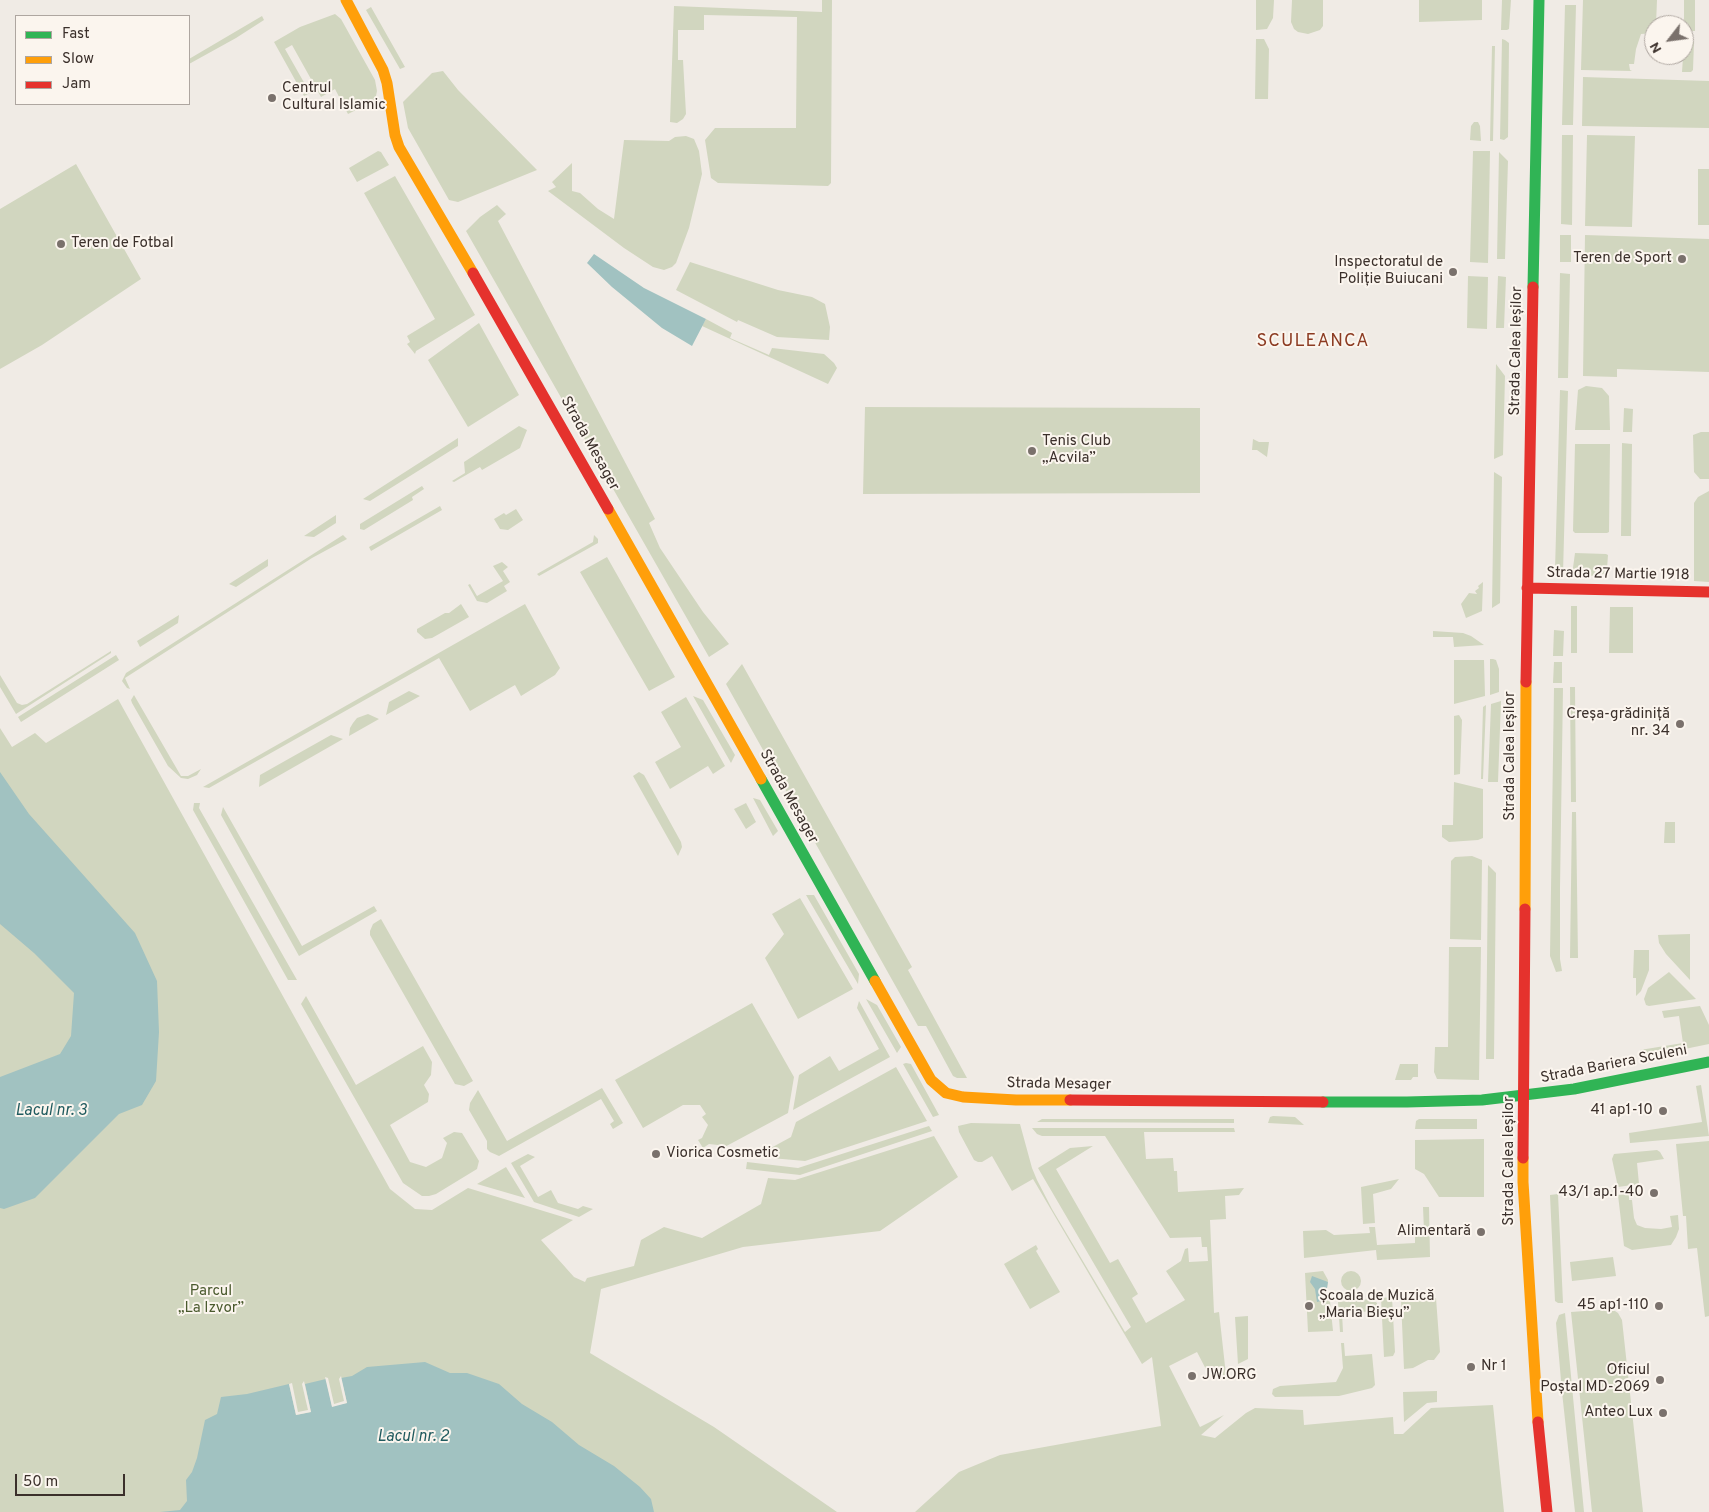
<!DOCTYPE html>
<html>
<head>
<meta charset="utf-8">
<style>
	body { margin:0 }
	#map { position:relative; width:1709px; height:1512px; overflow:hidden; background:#f0ebe5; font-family:Overpass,sans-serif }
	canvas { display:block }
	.legend { position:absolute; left:15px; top:15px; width:175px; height:90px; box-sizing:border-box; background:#fbf5ee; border:1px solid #aea6a0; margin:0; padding:6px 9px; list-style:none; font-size:15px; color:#3b302b }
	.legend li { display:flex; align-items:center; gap:10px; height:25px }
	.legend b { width:25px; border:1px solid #aea6a0 }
	.north { position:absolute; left:1644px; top:15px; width:50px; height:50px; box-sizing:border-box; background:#fbf5ee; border:1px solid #aea6a0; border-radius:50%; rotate:240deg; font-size:14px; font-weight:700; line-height:20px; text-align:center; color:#3b302b }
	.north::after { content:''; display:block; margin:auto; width:18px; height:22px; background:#7a716c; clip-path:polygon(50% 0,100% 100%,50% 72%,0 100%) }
	.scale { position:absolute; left:15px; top:1474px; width:110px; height:22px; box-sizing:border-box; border:2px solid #3b302b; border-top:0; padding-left:6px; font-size:15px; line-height:18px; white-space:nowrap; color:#3b302b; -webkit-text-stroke:4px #fbf5ee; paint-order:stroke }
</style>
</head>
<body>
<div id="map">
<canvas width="1709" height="1512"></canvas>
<ul class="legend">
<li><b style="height:6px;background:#30b455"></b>Fast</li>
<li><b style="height:6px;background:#ff9f0a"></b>Slow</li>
<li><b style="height:6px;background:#e5322d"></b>Jam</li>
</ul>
<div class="north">N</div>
<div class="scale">50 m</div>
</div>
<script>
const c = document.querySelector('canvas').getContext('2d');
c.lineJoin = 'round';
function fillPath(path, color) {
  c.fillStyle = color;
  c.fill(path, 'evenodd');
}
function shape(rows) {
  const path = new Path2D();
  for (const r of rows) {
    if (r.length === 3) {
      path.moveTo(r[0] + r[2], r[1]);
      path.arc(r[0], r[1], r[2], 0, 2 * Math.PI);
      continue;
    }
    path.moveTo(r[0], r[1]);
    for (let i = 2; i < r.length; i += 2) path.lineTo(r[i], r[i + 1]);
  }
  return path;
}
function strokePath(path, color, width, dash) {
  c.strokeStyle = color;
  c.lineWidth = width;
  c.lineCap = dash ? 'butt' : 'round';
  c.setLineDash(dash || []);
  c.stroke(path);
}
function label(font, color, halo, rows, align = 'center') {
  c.font = font + ' Overpass,sans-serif';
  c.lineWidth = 4;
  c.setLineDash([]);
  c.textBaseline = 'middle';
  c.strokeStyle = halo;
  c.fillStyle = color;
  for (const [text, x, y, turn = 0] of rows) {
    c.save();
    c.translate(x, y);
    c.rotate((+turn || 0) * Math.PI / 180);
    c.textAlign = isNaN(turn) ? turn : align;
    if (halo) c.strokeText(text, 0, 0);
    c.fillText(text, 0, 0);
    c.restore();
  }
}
fillPath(shape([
	[822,0,832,0,831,183,828,186,718,183,711,178,705,140,715,128,796,128,797,17,704,15,704,30,678,30,678,60,683,60,686,114,683,119,677,123,670,122,674,6,822,12],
	[1256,0,1274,0,1273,18,1267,29,1256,30],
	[1292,0,1323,0,1323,26,1320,30,1308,34,1298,32,1294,29,1291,22],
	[1419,0,1482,0,1482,20,1419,22],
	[1502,0,1511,0,1509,29,1507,30,1501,30],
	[1583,0,1657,0,1656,25,1654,25,1654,33,1641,34,1636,49,1634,64,1629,64,1630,70,1632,71,1581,70],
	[1684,0,1695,0,1695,31,1684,31],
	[1565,5,1576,5,1573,125,1562,125],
	[371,7,405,67,400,69,366,10],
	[335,14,341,19,375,80,377,91,374,106,367,110,358,109,348,114,335,89,321,97,292,45,285,49,310,93,304,96,274,42,300,27],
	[262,16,264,20,236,38,189,64,189,59],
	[1256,39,1264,39,1269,49,1268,99,1255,99],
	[1502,39,1505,40,1509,43,1508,137,1504,140,1500,139],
	[1684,42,1694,42,1693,70,1691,72,1682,72],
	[1492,46,1495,46,1493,141,1490,141],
	[443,71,458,90,537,170,458,202,449,200,408,128,403,102,432,73],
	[1583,77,1709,81,1709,128,1582,126],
	[1474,122,1478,122,1480,126,1481,141,1470,140,1471,126],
	[1562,135,1573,135,1572,225,1561,224],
	[1587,135,1635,136,1632,227,1585,226],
	[686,136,694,139,699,151,702,174,689,228,676,263,672,267,664,270,653,267,624,248,548,191,556,187,552,182,572,163,572,191,580,193,598,209,614,219,624,140,669,141,675,137],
	[378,151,381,152,389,165,357,182,349,168],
	[1473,151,1490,151,1488,263,1470,262],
	[1499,152,1508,161,1505,259,1497,259],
	[76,164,141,279,42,345,0,369,0,209],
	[1698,169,1709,169,1709,225,1698,225],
	[395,176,475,315,416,351,415,354,407,344,410,342,407,336,435,319,364,193],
	[497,205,506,214,498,221,655,519,649,523,660,548,703,612,729,644,709,657,466,231,480,217],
	[1560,235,1571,235,1571,262,1560,262],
	[1585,235,1709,239,1709,372,1617,369,1617,377,1583,376],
	[690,262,778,290,812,297,825,304,830,327,829,340,777,337,738,320,737,322,676,290],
	[1560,273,1570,274,1568,378,1558,378],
	[1468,276,1488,277,1487,329,1467,328],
	[1498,276,1506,277,1504,328,1496,328],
	[706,319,732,333,730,338,769,355,772,348,824,354,834,363,837,368,828,384,702,326],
	[479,323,519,395,468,427,428,360],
	[1496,364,1505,376,1503,455,1494,459],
	[1586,386,1602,388,1609,396,1610,430,1575,430,1578,390],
	[1560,390,1568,391,1563,573,1560,573,1555,570],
	[865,407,1200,408,1200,493,863,494],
	[1624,408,1633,409,1632,432,1623,432],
	[519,426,527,430,520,448,482,470,480,467,454,482,452,481,465,473,464,462],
	[1701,432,1709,432,1709,479,1700,479,1694,472,1693,435],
	[458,438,458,446,370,501,363,499],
	[1253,439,1259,442,1269,442,1267,457,1257,450,1252,450],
	[1622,443,1632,444,1631,536,1621,536],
	[1575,444,1610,444,1609,532,1607,533,1575,533,1573,531],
	[1494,472,1502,477,1500,603,1492,608],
	[422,486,424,489,412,497,413,500,364,530,360,529,360,524],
	[1709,491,1709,582,1694,581,1694,503,1698,497],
	[440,506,442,510,371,551,369,547],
	[516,509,523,520,508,530,500,529,494,519,504,513,506,515],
	[336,515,336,523,314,537,304,536],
	[343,535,347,539,312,558,125,678,130,689,127,688,122,681,126,673],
	[594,535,598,539,598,543,539,576,537,574,593,542],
	[1575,553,1606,554,1608,555,1607,569,1606,573,1598,576,1572,575],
	[607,557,675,677,649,691,580,572],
	[268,559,268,566,236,587,229,584],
	[502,562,508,567,503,571,510,582,504,586,507,591,487,603,477,601,468,585,470,584,477,596,503,581,493,566],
	[1483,582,1482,611,1466,618,1461,604,1469,593,1477,594,1475,591,1479,588,1478,586],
	[461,604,469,617,432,638,425,639,417,632,417,629,445,613,449,613],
	[525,604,560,668,555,675,521,696,515,685,470,711,439,658,209,788,203,787],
	[1571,606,1577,606,1577,653,1571,653],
	[1610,607,1633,607,1633,653,1609,653],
	[179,615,178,623,140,647,137,641],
	[1554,630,1564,631,1563,656,1553,656],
	[1433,631,1463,633,1471,636,1484,645,1454,647,1453,637,1433,637],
	[111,651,111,653,16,714,0,687,0,675,17,703,22,705,27,704],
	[116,655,119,660,21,722,18,717],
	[1490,659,1493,659,1496,660,1499,669,1499,692,1490,695],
	[1454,660,1484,660,1485,696,1454,704],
	[1554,662,1562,662,1562,683,1553,683],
	[742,664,912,967,908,970,967,1078,957,1078,953,1076,926,1026,918,1026,726,684],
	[1570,687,1575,687,1576,802,1571,802],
	[1554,688,1563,688,1560,888,1560,959,1562,971,1556,972,1550,956],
	[409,691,420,696,386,715,389,702],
	[134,695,181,776,188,776,201,769,197,775,188,779,181,778,168,766,132,703,131,700],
	[693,696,703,700,735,755,731,763],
	[686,697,725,766,713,774,708,766,670,789,655,762,681,747,661,712],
	[118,699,390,1189,415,1209,432,1210,468,1188,573,1220,541,1240,574,1277,585,1282,587,1278,634,1266,641,1240,664,1227,702,1238,761,1204,768,1178,795,1180,934,1136,958,1177,880,1231,743,1247,601,1289,590,1353,714,1427,837,1512,0,1512,0,728,12,747,35,733,46,743],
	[1501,701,1498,782,1488,782,1491,704],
	[1486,705,1483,779,1481,779,1483,707],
	[368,714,379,719,349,736,350,728,353,723,357,718],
	[1459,715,1462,720,1460,774,1454,775,1454,716],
	[331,735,343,739,259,787,260,775],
	[639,772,644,775,681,842,682,847,678,856,633,776],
	[1454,782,1483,789,1483,838,1478,840,1449,842,1442,837,1442,825,1453,825],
	[753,798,760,800,778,831,773,836],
	[194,803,200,803,199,808,297,980,288,980,193,810],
	[746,803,756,822,746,829,734,809],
	[223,807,302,946,374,906,377,911,299,956,221,815],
	[1572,812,1576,812,1578,958,1570,958],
	[1665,822,1675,822,1675,843,1664,843],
	[1472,856,1482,860,1481,940,1450,939,1451,861,1455,857],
	[1488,865,1496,873,1494,1059,1486,1059],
	[806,895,814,895,859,974,858,984],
	[800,898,853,989,798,1019,765,958,784,934,772,914],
	[381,919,473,1081,464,1086,455,1084,370,935,370,931,373,924],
	[1690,934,1690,980,1666,954,1659,943,1658,935],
	[1449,947,1481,947,1479,1080,1437,1079,1434,1072,1435,1047,1448,1047],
	[1634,950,1649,950,1649,970,1641,991,1636,996,1636,978,1633,978],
	[1669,972,1696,999,1649,1006,1646,1005,1644,999,1648,988],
	[306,996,356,1085,423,1046,432,1062,431,1075,424,1085,429,1094,428,1102,390,1125,410,1162,426,1167,442,1158,447,1143,443,1138,454,1132,462,1133,479,1161,477,1169,436,1194,429,1196,422,1196,403,1183,301,1004],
	[866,999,877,1005,901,1047,897,1053],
	[859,1001,890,1057,793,1110,799,1075,830,1056,839,1071,879,1049,857,1008],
	[752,1003,794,1077,788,1113,719,1150,718,1145,709,1144,703,1148,698,1140,702,1138,708,1125,702,1117,706,1114,700,1105,683,1105,643,1128,615,1080],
	[1700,1006,1709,1025,1709,1044,1641,1058,1640,1050,1683,1043,1679,1016,1664,1018,1662,1011],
	[906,1063,911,1064,939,1115,933,1117,903,1064],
	[1400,1064,1418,1064,1418,1077,1413,1077,1411,1080,1395,1080],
	[896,1067,927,1121,805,1161,748,1156,749,1154,758,1155,791,1137,796,1122],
	[1701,1085,1709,1136,1630,1143,1629,1133,1702,1122,1696,1086],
	[602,1088,623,1123,613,1129,610,1124,614,1121,601,1099,499,1156,490,1152,487,1149,487,1141,469,1110,470,1103,478,1090,507,1141],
	[1273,1116,1295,1117,1304,1125,1268,1123,1270,1117],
	[1042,1119,1234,1119,1234,1123,1037,1122],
	[1419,1119,1477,1119,1477,1129,1415,1129,1416,1121],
	[971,1123,1020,1124,1032,1168,1037,1180,1052,1209,1125,1332,1131,1327,1038,1168,1070,1148,1093,1146,1056,1169,1110,1263,1118,1259,1138,1294,1132,1298,1146,1323,1185,1300,1166,1271,1181,1261,1185,1249,1188,1248,1189,1262,1208,1261,1207,1247,1202,1247,1201,1237,1170,1238,1105,1136,1042,1136,1037,1134,1032,1128,1234,1128,1235,1132,1144,1132,1146,1159,1173,1158,1174,1171,1177,1171,1178,1192,1244,1188,1239,1195,1225,1196,1226,1219,1210,1220,1214,1313,1219,1312,1226,1375,1220,1375,1220,1369,1209,1375,1197,1352,1169,1366,1200,1427,1224,1415,1201,1435,1215,1438,1246,1413,1255,1408,1303,1410,1304,1425,1393,1417,1394,1434,1403,1434,1431,1408,1493,1405,1504,1512,915,1512,959,1472,1000,1455,1161,1426,1152,1357,1142,1364,1033,1179,1012,1191,992,1156,982,1162,978,1162,974,1160,959,1132,958,1126],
	[929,1126,932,1131,800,1175,746,1169,747,1162,798,1168],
	[1484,1139,1484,1197,1439,1197,1424,1174,1415,1169,1415,1140],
	[1709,1141,1709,1316,1705,1317,1697,1248,1688,1249,1686,1216,1683,1216,1676,1144],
	[1657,1150,1660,1152,1664,1159,1637,1163,1639,1184,1618,1187,1612,1159,1614,1154],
	[528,1154,535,1157,520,1166,538,1197,551,1190,558,1203,578,1209,583,1206,593,1209,579,1217,534,1202,511,1163],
	[506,1167,525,1198,477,1184],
	[1399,1179,1391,1189,1373,1194,1375,1223,1363,1224,1361,1187],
	[1558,1194,1563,1303,1558,1303,1555,1301,1550,1195],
	[1629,1194,1629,1200,1632,1200,1634,1218,1637,1225,1645,1228,1661,1229,1672,1227,1670,1216,1678,1215,1679,1229,1676,1237,1671,1245,1632,1250,1624,1246,1618,1195],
	[1423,1207,1429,1207,1430,1257,1377,1260,1376,1250,1304,1258,1303,1231,1326,1230,1334,1235,1370,1233,1369,1227,1375,1227,1377,1245,1415,1243,1415,1231,1424,1231],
	[1036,1245,1038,1249,1036,1251,1060,1292,1030,1309,1004,1264],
	[1613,1257,1616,1276,1572,1281,1570,1262],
	[1351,1281,10],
	[1323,1271,1328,1280,1326,1297,1328,1297,1330,1301,1333,1331,1308,1332,1305,1273],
	[1392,1297,1395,1352,1393,1356,1384,1357,1381,1298],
	[1436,1298,1440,1352,1434,1360,1428,1360,1413,1368,1404,1369,1401,1300],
	[1372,1299,1377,1303,1377,1311,1342,1313,1343,1332,1340,1332,1338,1302],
	[1612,1309,1618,1313,1622,1320,1643,1512,1592,1512,1571,1312],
	[1565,1313,1584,1512,1575,1512,1562,1392,1556,1323,1559,1315],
	[1248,1316,1248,1359,1238,1364,1235,1317],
	[1341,1343,1344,1343,1345,1356,1372,1354,1375,1385,1372,1388,1339,1396,1275,1397,1272,1394,1273,1389,1280,1386,1336,1382,1343,1368],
	[1437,1391,1437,1402,1427,1403,1404,1422,1403,1392]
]), '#d1d6bf');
fillPath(shape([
	[594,254,644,288,706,319,692,346,662,328,612,287,587,263],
	[0,772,29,814,135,933,157,981,159,1032,156,1081,142,1105,119,1114,35,1198,4,1209,0,1208,0,1077,60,1054,71,1036,74,993,34,953,0,924],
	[1312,1276,1328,1282,1325,1300,1317,1302,1315,1289,1310,1282],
	[425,1362,450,1373,467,1373,499,1384,522,1404,552,1422,579,1445,614,1466,640,1487,651,1499,654,1512,160,1512,180,1510,187,1501,186,1480,192,1472,197,1458,205,1420,217,1414,221,1397,247,1394,289,1384,296,1415,311,1412,305,1384,326,1379,332,1406,347,1403,341,1378,352,1376,367,1367]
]), '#a1c2c1');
fillPath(shape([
	[341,1376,347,1403,332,1407,325,1377,328,1378,334,1404,344,1401,339,1379],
	[304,1381,311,1412,296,1415,289,1384,292,1383,298,1412,308,1410,302,1384]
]), '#f0ebe5');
strokePath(shape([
	[1533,287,1539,0],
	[761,779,875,981],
	[1323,1102,1407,1102,1482,1100,1574,1089,1709,1062]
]), '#30b455', 11);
strokePath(shape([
	[346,0,383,70,387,83,395,135,399,147,473,273],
	[608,509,761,779],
	[1525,909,1526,682],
	[875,981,931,1080,946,1093,963,1097,1016,1100,1070,1100],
	[1523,1158,1523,1182,1538,1422]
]), '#ff9f0a', 11);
strokePath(shape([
	[473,273,608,509],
	[1527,588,1709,592],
	[1526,682,1533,287],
	[1070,1100,1323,1102],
	[1523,1158,1525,909],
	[1538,1422,1547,1512]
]), '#e5322d', 11);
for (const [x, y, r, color] of [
	[272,98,5,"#7a716c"],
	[61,244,5,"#7a716c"],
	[1682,259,5,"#7a716c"],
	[1453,272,5,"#7a716c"],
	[1032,451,5,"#7a716c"],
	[1680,724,5,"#7a716c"],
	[1663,1111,5,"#7a716c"],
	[656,1154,5,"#7a716c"],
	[1654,1193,5,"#7a716c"],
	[1481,1232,5,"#7a716c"],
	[1309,1306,5,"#7a716c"],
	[1659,1306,5,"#7a716c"],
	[1471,1367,5,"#7a716c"],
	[1192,1376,5,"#7a716c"],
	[1660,1380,5,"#7a716c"],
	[1663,1413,5,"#7a716c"]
]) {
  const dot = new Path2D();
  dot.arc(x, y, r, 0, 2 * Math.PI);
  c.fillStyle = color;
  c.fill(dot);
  strokePath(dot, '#fbf5ee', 2);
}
label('15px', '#3b302b', '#fbf5ee', [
	["Centrul",282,89,"left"],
	["Cultural Islamic",282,106,"left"],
	["Teren de Fotbal",71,244,"left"],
	["Teren de Sport",1672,259],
	["Inspectoratul de",1443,263],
	["Poliție Buiucani",1443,280],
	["Tenis Club",1042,442,"left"],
	["„Acvila”",1042,459,"left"],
	["Creșa-grădiniță",1670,715],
	["nr. 34",1670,732],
	["41 ap1-10",1653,1111],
	["Viorica Cosmetic",666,1154,"left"],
	["43/1 ap.1-40",1644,1193],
	["Alimentară",1471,1232],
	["Școala de Muzică",1319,1297,"left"],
	["„Maria Bieșu”",1319,1314,"left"],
	["45 ap1-110",1649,1306],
	["Nr 1",1481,1367,"left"],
	["Oficiul",1650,1371],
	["Poștal MD-2069",1650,1388],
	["JW.ORG",1202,1376,"left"],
	["Anteo Lux",1653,1413]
], 'right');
label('15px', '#3b302b', '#fbf5ee', [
	["Strada Calea Ieșilor",1517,351,-89],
	["Strada Mesager",589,444,61],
	["Strada 27 Martie 1918",1618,575,1],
	["Strada Calea Ieșilor",1511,756,-90],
	["Strada Mesager",788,797,61],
	["Strada Bariera Sculeni",1614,1065,-11],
	["Strada Mesager",1059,1085,1],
	["Strada Calea Ieșilor",1510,1161,-90]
]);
label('15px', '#4a5a2e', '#fbf5ee', [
	["Parcul",211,1292],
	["„La Izvor”",211,1309]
]);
label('italic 16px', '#1f5a5e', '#fbf5ee', [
	["Lacul nr. 3",51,1112],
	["Lacul nr. 2",413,1438]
]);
c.letterSpacing = '1px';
label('18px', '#8c3b22', '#fbf5ee', [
	["SCULEANCA",1313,342]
]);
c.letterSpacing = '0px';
</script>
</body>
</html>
